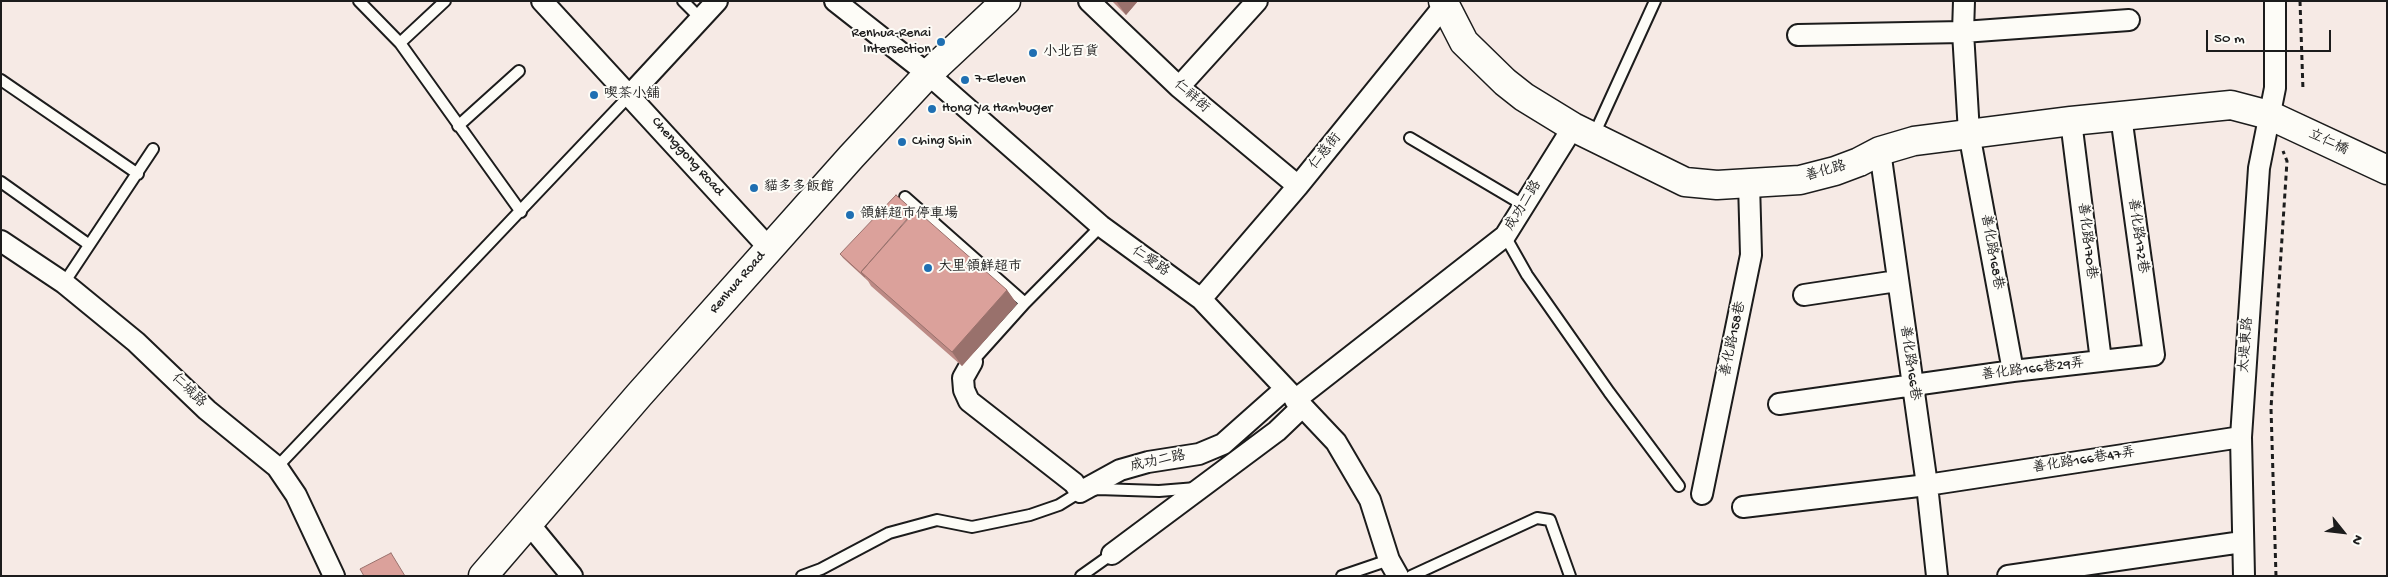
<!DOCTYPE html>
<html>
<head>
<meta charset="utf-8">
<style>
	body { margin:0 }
	#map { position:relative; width:2388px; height:577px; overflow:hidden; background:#f6eae5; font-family:"Gochi Hand",sans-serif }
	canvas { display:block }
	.frame { position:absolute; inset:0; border:2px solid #1c1c1c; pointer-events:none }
	.north { position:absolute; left:2318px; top:507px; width:50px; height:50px; -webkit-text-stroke:4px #fdfcf7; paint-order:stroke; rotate:119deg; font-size:14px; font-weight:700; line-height:20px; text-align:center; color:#1c1c1c }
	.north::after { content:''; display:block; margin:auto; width:18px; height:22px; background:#1c1c1c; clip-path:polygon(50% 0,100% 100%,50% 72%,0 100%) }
	.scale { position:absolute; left:2206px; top:30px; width:125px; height:22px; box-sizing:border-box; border:2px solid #1c1c1c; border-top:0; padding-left:6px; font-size:15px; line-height:18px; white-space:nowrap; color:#1c1c1c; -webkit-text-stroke:4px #fdfcf7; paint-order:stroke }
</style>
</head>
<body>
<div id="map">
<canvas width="2388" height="577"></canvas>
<div class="frame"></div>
<div class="north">N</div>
<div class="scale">50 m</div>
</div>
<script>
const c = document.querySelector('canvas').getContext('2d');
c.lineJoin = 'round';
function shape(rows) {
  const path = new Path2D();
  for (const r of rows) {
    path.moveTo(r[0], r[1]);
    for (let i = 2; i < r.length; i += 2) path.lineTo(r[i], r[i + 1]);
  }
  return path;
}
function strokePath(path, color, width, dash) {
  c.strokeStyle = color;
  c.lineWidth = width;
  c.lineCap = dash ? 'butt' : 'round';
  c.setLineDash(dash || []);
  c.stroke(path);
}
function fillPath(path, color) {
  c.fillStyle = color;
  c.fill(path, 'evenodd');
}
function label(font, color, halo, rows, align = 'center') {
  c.font = font + ' "Gochi Hand","LXGW WenKai TC",sans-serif';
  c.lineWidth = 4;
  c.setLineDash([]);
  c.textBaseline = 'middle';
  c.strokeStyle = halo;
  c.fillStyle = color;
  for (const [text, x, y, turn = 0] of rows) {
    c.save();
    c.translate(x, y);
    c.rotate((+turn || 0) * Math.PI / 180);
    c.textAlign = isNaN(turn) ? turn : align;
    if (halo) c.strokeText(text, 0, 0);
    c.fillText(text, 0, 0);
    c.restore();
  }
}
const lane = shape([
	[359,1,400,43,521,212],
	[683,1,701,19],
	[400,43,445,1],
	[1,80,138,174],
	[458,126,519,71],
	[1593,137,1655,1],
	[1410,138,1525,206],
	[1,182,88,244],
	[905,197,1025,303],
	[1505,236,1527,275,1609,392,1679,486],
	[64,283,153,149],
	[972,362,1025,303,1101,226],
	[277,467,630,95],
	[802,576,821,569,889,533,937,520,972,527,1030,515,1059,505,1080,492,1098,489,1159,491,1196,488],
	[1081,576,1112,554],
	[1342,576,1389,560],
	[1411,576,1537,518,1550,520,1570,576]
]);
const street = shape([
	[542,1,769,248],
	[835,1,928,74,1101,226,1201,299,1336,442,1370,500,1389,560,1398,576],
	[1089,1,1179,87,1298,186],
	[1964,1,1963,32,1969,133,2013,371],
	[1798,35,1963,32,2129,20],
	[1179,87,1257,1],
	[630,95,717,1],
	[2071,121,2101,361],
	[1880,151,1927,485,1937,576],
	[1,241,64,283,136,342,207,410,277,467,296,495,334,576],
	[1804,295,1897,281],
	[1201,299,1298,186,1448,1],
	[972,362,963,378,964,390,969,401,1074,483,1080,492,1120,470,1148,462,1199,454,1223,444,1285,389],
	[1295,400,1505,236,1573,127],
	[1779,404,2013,371,2154,355,2121,116],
	[1702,494,1751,255,1749,183],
	[1743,507,1927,485,2241,437],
	[530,525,572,576],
	[1112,554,1277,431,1302,407],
	[2008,576,2242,542],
	[2244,576,2241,437,2259,168,2275,88,2275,1]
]);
const secondary = shape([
	[1443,1,1464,42,1505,82,1524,97,1573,127,1685,182,1717,185,1800,180,1835,171,1859,162,1880,151,1914,141,2071,121,2231,105,2269,115,2387,170],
	[483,576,639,395,851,157,928,74,1006,1]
]);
strokePath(lane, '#1c1c1c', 14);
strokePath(street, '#1c1c1c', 24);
strokePath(secondary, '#1c1c1c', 31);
strokePath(shape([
	[2300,1,2303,90],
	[2276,576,2271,408,2287,161,2283,151]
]), '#1c1c1c', 3, [5, 4]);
strokePath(lane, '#fdfcf7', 10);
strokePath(street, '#fdfcf7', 20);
strokePath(secondary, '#fdfcf7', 28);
fillPath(shape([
	[1112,1,1138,1,1126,15],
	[840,254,1007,290,1017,304,962,366,871,286,868,281,843,258]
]), '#bc8a85');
fillPath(shape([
	[1116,1,1138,1,1126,15],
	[1007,290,1017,304,962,366,952,352]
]), '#99716c');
const building = shape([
	[896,195,914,211,861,272,865,277,840,254,896,195],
	[916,210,1007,290,952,352,861,272,916,210],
	[391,553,405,576,364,576,360,569,391,553]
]);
fillPath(building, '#dba19b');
strokePath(building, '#99716c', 1);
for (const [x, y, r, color] of [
	[941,42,5,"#1f6fb2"],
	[1033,53,5,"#1f6fb2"],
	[965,80,5,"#1f6fb2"],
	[594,95,5,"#1f6fb2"],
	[932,109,5,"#1f6fb2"],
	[902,142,5,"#1f6fb2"],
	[754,188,5,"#1f6fb2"],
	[850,215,5,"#1f6fb2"],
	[928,268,5,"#1f6fb2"]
]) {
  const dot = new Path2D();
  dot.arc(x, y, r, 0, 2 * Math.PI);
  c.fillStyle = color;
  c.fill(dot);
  strokePath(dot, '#fdfcf7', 2);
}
label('14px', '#1c1c1c', '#fdfcf7', [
	["Renhua-Renai",931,34,"right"],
	["Intersection",931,50,"right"],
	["小北百貨",1043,53],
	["7-Eleven",975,80],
	["喫茶小舖",604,95],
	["Hong Ya Hambuger",942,109],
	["Ching Shin",912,142],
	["貓多多飯館",764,188],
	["領鮮超市停車場",860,215],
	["大里領鮮超市",938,268]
], 'left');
label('14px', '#1c1c1c', '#fdfcf7', [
	["仁祥街",1191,97,41],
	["立仁橋",2328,143,25],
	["仁慈街",1326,152,-51],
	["Chenggong Road",687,157,48],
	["善化路",1826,172,-16],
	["成功二路",1524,206,-58],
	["善化路172巷",2137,236,82],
	["善化路170巷",2086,241,83],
	["善化路168巷",1991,252,80],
	["仁愛路",1150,262,35],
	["Renhua Road",738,283,-49],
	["善化路158巷",1734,339,-78],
	["太堤東路",2247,345,-86],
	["善化路166巷",1909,363,82],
	["善化路166巷29弄",2033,370,-7],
	["仁城路",188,391,44],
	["善化路166巷47弄",2084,461,-9],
	["成功二路",1158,462,-12]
]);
</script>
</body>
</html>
